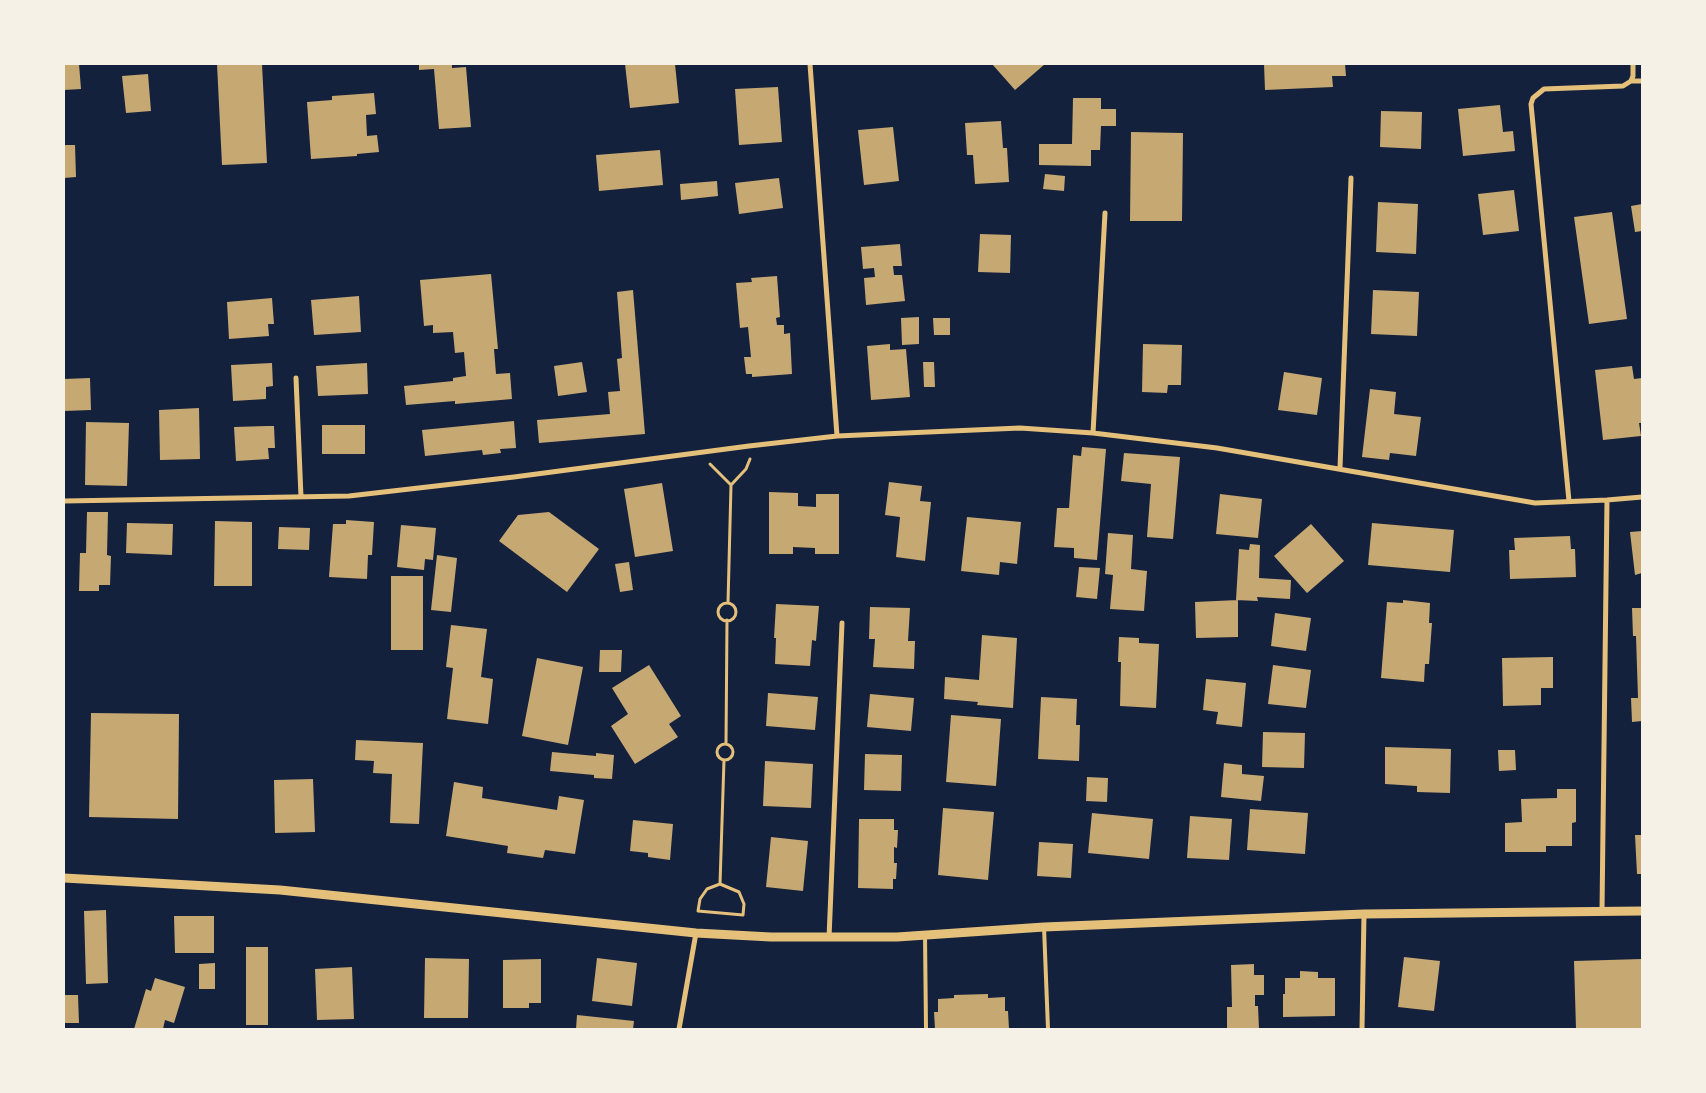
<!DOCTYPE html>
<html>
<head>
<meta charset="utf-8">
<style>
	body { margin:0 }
	#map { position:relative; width:1706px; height:1093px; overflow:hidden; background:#14213d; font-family:Cabin,sans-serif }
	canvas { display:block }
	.frame { position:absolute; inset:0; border:65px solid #f6f1e7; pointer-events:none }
</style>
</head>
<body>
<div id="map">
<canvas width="1706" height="1093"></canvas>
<div class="frame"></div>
</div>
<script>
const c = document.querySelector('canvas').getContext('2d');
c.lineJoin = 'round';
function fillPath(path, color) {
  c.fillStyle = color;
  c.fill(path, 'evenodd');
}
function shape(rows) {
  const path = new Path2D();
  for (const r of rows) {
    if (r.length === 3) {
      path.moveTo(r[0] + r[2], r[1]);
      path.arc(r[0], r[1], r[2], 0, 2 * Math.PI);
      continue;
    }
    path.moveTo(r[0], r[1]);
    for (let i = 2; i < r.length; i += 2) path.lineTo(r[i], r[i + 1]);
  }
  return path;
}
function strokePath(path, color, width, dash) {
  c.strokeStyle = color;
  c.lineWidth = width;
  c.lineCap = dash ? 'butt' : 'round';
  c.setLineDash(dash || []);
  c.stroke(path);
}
fillPath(shape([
	[64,64,79,64,81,89,64,90],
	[217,64,262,64,267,163,222,165],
	[419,64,452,64,452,68,466,67,471,127,439,129,434,69,419,70],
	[625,64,675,64,679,103,630,108],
	[992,64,1045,64,1015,90],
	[1264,64,1345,64,1346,76,1332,76,1333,87,1265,90],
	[148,74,151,111,126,113,122,76],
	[778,87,782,142,739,145,735,89],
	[374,93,376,114,366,115,367,136,377,135,379,152,357,154,357,156,311,159,307,102,332,100,332,96],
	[1073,98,1101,98,1101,109,1116,109,1116,126,1101,126,1100,150,1091,150,1091,166,1039,165,1039,144,1072,144],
	[1500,105,1503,132,1513,131,1515,151,1463,156,1458,109],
	[1381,111,1422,112,1421,149,1380,147],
	[1001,121,1003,148,1007,148,1009,182,975,184,973,155,967,155,965,123],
	[893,127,899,181,864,185,858,130],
	[1131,132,1183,133,1182,221,1130,221],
	[64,145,75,145,76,177,64,178],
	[660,150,663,185,599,191,596,155],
	[1045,174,1065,176,1064,191,1043,189],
	[779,178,783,208,739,214,735,183],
	[717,181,718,196,681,200,680,184],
	[1514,190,1519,231,1483,235,1478,194],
	[1378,202,1418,204,1416,254,1376,252],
	[1642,204,1642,231,1635,232,1631,206],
	[1612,212,1627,319,1589,324,1574,217],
	[980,234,1011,235,1010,273,978,272],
	[900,244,902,266,893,266,894,275,902,275,905,301,866,305,864,278,875,277,874,268,863,269,861,247],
	[491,274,498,349,494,349,496,374,510,373,512,399,455,404,455,401,406,405,404,386,453,381,453,378,466,376,464,352,455,353,453,332,433,333,433,325,424,326,420,280],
	[777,276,780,317,776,318,777,325,784,325,784,334,790,333,792,374,752,377,752,374,746,374,744,357,751,357,748,327,740,328,736,283,752,282,751,278],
	[633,290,645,434,539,443,537,420,610,414,608,392,620,391,617,359,622,358,617,292],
	[1373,290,1419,292,1417,336,1371,334],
	[359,296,361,332,314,335,311,300],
	[272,298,274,324,268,324,269,336,229,339,227,302],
	[919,317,919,344,902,345,901,318],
	[933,318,950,318,950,335,934,335],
	[890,344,890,350,906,349,910,397,871,400,867,346],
	[1143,344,1182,345,1181,385,1168,385,1167,393,1142,392],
	[582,362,587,392,558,396,554,366],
	[923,362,934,362,935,387,924,387],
	[272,363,273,386,266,387,266,399,233,401,231,365],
	[367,363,368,394,318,396,316,366],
	[1632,366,1634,379,1642,378,1642,423,1639,423,1641,436,1603,440,1595,370],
	[1284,372,1322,378,1317,415,1278,410],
	[90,378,91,410,64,411,64,379],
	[1370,389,1396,392,1394,414,1421,417,1416,456,1390,453,1389,460,1362,457],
	[199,408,200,459,160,460,159,410],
	[514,421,516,448,500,449,501,453,483,455,482,450,425,456,422,430],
	[86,422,129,423,127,486,85,485],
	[322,425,365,425,365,454,322,454],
	[267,426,274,426,275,448,268,448,269,459,236,461,234,427],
	[1082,447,1106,449,1097,560,1074,558,1074,548,1054,547,1057,508,1069,508,1073,455,1081,456],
	[1124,453,1180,457,1173,539,1147,537,1151,484,1121,481],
	[889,482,922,486,920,501,931,502,925,561,896,557,900,517,885,515],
	[662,483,673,551,635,557,624,489],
	[769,492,798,493,798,506,816,507,816,494,839,494,839,554,815,554,815,548,793,547,793,554,769,554],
	[1220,494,1262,499,1258,538,1216,534],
	[87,512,108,512,107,555,111,556,110,585,99,585,99,591,79,591,80,553,86,553],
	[549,512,599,549,567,592,499,541,518,515],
	[967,517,1021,522,1017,564,1000,562,999,575,961,571],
	[346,520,374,522,372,555,368,555,367,579,329,577,333,524,346,524],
	[215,521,252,522,252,586,214,586],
	[127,523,173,524,172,555,126,553],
	[1372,523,1454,530,1450,572,1368,565],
	[1311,524,1344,561,1307,593,1274,556],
	[401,525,436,528,433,560,425,559,424,570,397,567],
	[279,527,310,528,309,550,278,549],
	[1642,531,1642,573,1635,575,1630,532],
	[1108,533,1133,535,1131,569,1147,571,1144,611,1110,609,1113,575,1105,574],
	[1570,536,1571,549,1575,549,1576,577,1510,579,1509,550,1515,550,1514,538],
	[1250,544,1260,545,1259,578,1291,580,1290,599,1257,597,1258,601,1236,600,1239,549,1249,550],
	[437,555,457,558,451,612,431,610],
	[629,562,633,590,620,592,615,564],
	[1079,567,1100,568,1097,599,1076,597],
	[391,576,423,576,423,650,391,650],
	[1238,600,1238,637,1196,638,1195,602],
	[1403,600,1430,603,1429,623,1432,623,1429,664,1425,664,1424,682,1381,678,1387,602,1403,603],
	[776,604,819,606,816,641,812,640,810,666,775,664,776,638,774,638],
	[870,607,910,608,908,641,915,641,914,669,873,667,875,639,869,639],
	[1632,608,1642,608,1642,721,1632,722,1631,698,1638,698,1636,636,1633,636],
	[1275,613,1311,618,1306,651,1271,646],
	[451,625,487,629,481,677,493,679,488,724,447,719,453,668,446,667],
	[982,635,1017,638,1013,708,977,705,978,702,944,699,945,677,979,680],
	[1119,637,1139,638,1139,643,1159,644,1156,708,1120,706,1121,662,1118,662],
	[600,650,622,650,621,672,599,672],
	[1553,657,1553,688,1541,688,1541,705,1503,706,1502,658],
	[537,658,583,667,568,745,522,736],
	[649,665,681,716,669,724,678,737,635,764,611,726,628,714,612,688],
	[1273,665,1311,670,1306,708,1268,704],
	[1206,679,1246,683,1242,727,1216,724,1218,712,1203,710],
	[768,693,818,697,815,730,766,726],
	[870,694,914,698,911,731,867,727],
	[1041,697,1077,699,1076,725,1080,725,1079,761,1038,759],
	[91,713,179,714,178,819,89,817],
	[951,715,1001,719,996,786,946,782],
	[1263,732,1305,733,1304,768,1262,767],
	[356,740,423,743,419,824,390,823,392,774,373,773,374,761,355,760],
	[1385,747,1451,749,1450,793,1417,792,1417,786,1385,784],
	[1498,750,1515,750,1516,770,1499,771],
	[552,752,596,756,596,753,614,755,612,779,594,778,594,775,550,771],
	[865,754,902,755,901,791,864,790],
	[765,761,813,764,811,808,763,806],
	[1224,763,1242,765,1242,774,1264,776,1261,801,1221,797],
	[1087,777,1108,778,1107,802,1086,801],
	[313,779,315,832,275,833,274,780],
	[454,782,483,787,482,798,557,810,559,796,584,800,575,854,545,850,543,858,507,853,508,846,446,836],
	[1557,789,1576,789,1576,822,1572,823,1572,846,1546,846,1546,852,1505,852,1505,823,1522,822,1521,799,1557,798],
	[943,808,994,812,988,880,938,875],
	[1250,809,1308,813,1305,854,1247,850],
	[1092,813,1153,819,1149,859,1088,853],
	[1190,816,1232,819,1229,860,1187,858],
	[859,819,894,819,894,830,898,830,897,848,894,847,894,863,897,863,896,879,893,879,893,889,858,888],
	[633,820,673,824,670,860,648,857,648,853,630,851],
	[1635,835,1642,835,1642,874,1637,874],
	[771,837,808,841,803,891,766,887],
	[1039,842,1073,844,1071,878,1037,876],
	[106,910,108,983,86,984,84,911],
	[174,916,214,916,214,953,175,953],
	[246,947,268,947,268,1025,246,1025],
	[1404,957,1440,961,1434,1011,1398,1007],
	[425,958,469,959,468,1018,424,1018],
	[597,958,637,963,632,1006,592,1001],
	[541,959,541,1003,529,1003,529,1008,503,1008,503,960],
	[1642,959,1642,1029,1576,1029,1574,961],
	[215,963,215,989,199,989,199,964],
	[1254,964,1254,975,1264,975,1264,995,1255,995,1255,1006,1258,1006,1259,1029,1227,1029,1227,1007,1232,1007,1231,965],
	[352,967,354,1019,317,1020,315,969],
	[1300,971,1318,972,1318,978,1335,978,1335,1016,1283,1017,1283,994,1285,994,1285,978,1300,978],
	[155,978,185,987,174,1023,165,1020,163,1029,134,1029,146,989,151,991],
	[988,994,988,998,1005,997,1005,1011,1008,1011,1009,1029,935,1029,934,1012,938,1012,938,999,954,998,954,995],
	[64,995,78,995,79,1023,64,1023],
	[577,1015,634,1021,633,1029,576,1029]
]), '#c6a872');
strokePath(shape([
	[710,464,731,485],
	[728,603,731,485,746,469,750,459],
	[727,612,9],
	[726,744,727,620],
	[725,752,8],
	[720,884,739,892,744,904,743,915,698,911,700,899,707,889,720,884,724,760]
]), '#e5c07b', 3);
strokePath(shape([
	[1044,927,1048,1029],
	[925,935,926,1029]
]), '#e5c07b', 4);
strokePath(shape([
	[810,64,837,436],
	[1631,81,1633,76,1633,64],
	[296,378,301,497],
	[1093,433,1105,213],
	[1340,468,1351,178],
	[64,501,349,496,514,477,749,446,837,436,1020,428,1093,433,1217,448,1535,503,1607,500,1642,497],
	[1569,501,1531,104,1533,98,1544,89,1623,86,1631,81,1642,81],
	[1602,911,1607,500],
	[829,938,842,623],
	[679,1029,696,933],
	[1362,1029,1364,914]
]), '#e5c07b', 5);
strokePath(shape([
	[64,878,280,890,696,933,771,937,897,937,1044,927,1364,914,1642,911]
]), '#e5c07b', 9);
</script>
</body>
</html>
